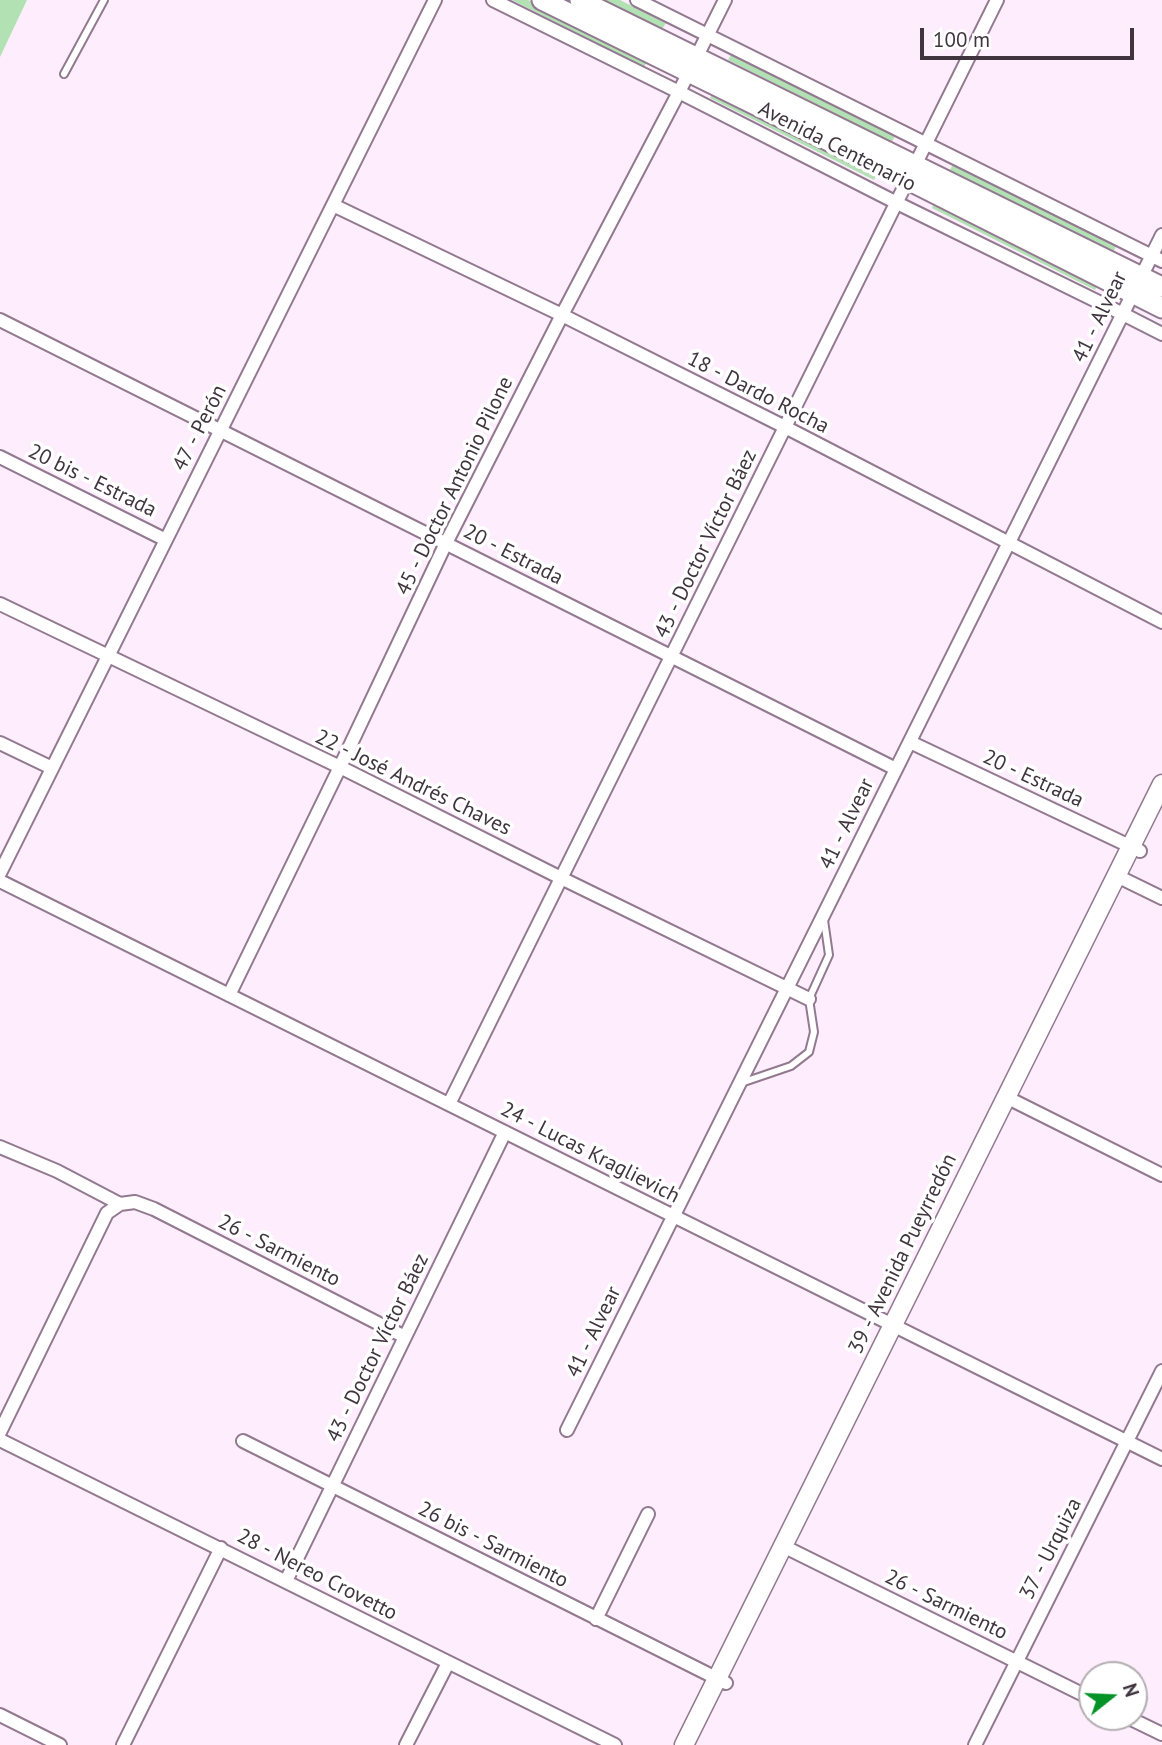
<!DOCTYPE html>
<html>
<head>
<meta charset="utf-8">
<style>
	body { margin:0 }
	#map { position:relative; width:1162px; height:1745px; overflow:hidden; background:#feedfd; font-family:"PT Sans",sans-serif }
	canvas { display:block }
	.north { position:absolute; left:1078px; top:1661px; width:70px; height:70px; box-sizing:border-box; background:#fff; border:2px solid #b3aeb2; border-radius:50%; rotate:72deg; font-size:19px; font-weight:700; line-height:28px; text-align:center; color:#40353f }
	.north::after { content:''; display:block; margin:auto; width:24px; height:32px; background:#059226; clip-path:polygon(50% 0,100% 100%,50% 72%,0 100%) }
	.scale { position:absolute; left:920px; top:28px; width:214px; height:32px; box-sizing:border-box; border:4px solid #40353f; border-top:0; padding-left:9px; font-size:21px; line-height:24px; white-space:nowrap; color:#40353f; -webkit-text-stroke:5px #fff; paint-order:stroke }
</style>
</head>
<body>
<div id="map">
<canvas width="1162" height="1745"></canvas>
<div class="north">N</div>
<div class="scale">100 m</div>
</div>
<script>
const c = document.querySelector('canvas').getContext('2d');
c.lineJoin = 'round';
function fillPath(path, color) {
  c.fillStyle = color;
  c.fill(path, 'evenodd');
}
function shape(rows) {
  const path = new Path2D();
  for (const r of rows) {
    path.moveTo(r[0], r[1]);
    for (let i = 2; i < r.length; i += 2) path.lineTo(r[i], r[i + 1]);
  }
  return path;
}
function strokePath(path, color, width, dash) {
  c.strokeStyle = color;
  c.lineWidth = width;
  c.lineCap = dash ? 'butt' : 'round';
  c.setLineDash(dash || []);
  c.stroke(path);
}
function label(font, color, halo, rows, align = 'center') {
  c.font = font + ' "PT Sans",sans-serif';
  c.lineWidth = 7;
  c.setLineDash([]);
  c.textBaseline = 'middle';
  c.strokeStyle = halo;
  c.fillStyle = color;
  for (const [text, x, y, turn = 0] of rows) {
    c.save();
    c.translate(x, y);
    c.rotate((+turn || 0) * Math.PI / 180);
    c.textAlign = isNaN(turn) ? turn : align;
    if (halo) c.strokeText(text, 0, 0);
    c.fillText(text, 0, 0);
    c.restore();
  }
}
fillPath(shape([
	[0,0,27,0,0,57],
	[512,0,528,0,648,60,644,67],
	[604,0,620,0,666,23,662,29],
	[732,53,895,136,892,142,728,60],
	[714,91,877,174,874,180,710,98],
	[953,164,1116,246,1113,253,950,170],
	[935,201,1098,284,1095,290,932,208]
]), '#b2e2b4');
const lane = shape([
	[64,74,104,0],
	[741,1083,791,1066,809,1052,814,1032,809,999,829,955,824,920]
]);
const street = shape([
	[493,0,679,92,897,203,1123,314,1162,334],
	[637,0,1162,261],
	[333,205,562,315,785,427,1162,622],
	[0,320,896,769],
	[0,457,166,540],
	[0,604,340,767,561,878,809,999],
	[910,742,1140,851],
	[0,743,52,768],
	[0,873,435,0],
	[1117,876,1162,898],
	[0,881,1162,1459],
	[229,995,340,767,446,543,562,315,679,92,725,0],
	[1006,1097,1162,1175],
	[449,1104,997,0],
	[0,1147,57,1171,120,1204],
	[567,1430,1162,235],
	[0,1432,107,1213,120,1204,135,1202,154,1209,405,1337],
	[0,1440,615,1745],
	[243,1441,726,1683],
	[783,1546,1092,1699],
	[286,1581,505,1132],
	[596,1619,648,1514],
	[0,1715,60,1745],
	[1127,1717,1162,1734],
	[123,1745,221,1548],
	[406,1745,448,1663],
	[975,1745,1162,1371]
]);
const secondary = shape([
	[684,1745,1162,784]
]);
const primary = shape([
	[542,0,908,180,1162,308],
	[580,0,1162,287]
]);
strokePath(lane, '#927990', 10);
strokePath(street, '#927990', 16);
strokePath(secondary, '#927990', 21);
strokePath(primary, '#927990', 23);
strokePath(lane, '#fff', 6);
strokePath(street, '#fff', 12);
strokePath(secondary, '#fff', 18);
strokePath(primary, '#fff', 19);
label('21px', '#40353f', '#fff', [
	["Avenida Centenario",837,147,27],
	["41 - Alvear",1100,317,-64],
	["18 - Dardo Rocha",758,393,27],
	["47 - Perón",200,428,-63],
	["20 bis - Estrada",92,481,26],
	["45 - Doctor Antonio Pilone",455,486,-64],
	["43 - Doctor Víctor Báez",706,544,-64],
	["20 - Estrada",513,555,27],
	["20 - Estrada",1033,779,25],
	["22 - José Andrés Chaves",413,783,26],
	["41 - Alvear",847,824,-64],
	["24 - Lucas Kraglievich",590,1153,27],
	["26 - Sarmiento",279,1251,27],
	["39 - Avenida Pueyrredón",903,1254,-64],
	["41 - Alvear",594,1332,-64],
	["43 - Doctor Víctor Báez",378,1348,-64],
	["26 bis - Sarmiento",493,1545,27],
	["37 - Urquiza",1051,1549,-63],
	["28 - Nereo Crovetto",317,1575,27],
	["26 - Sarmiento",946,1605,26]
]);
</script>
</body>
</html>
